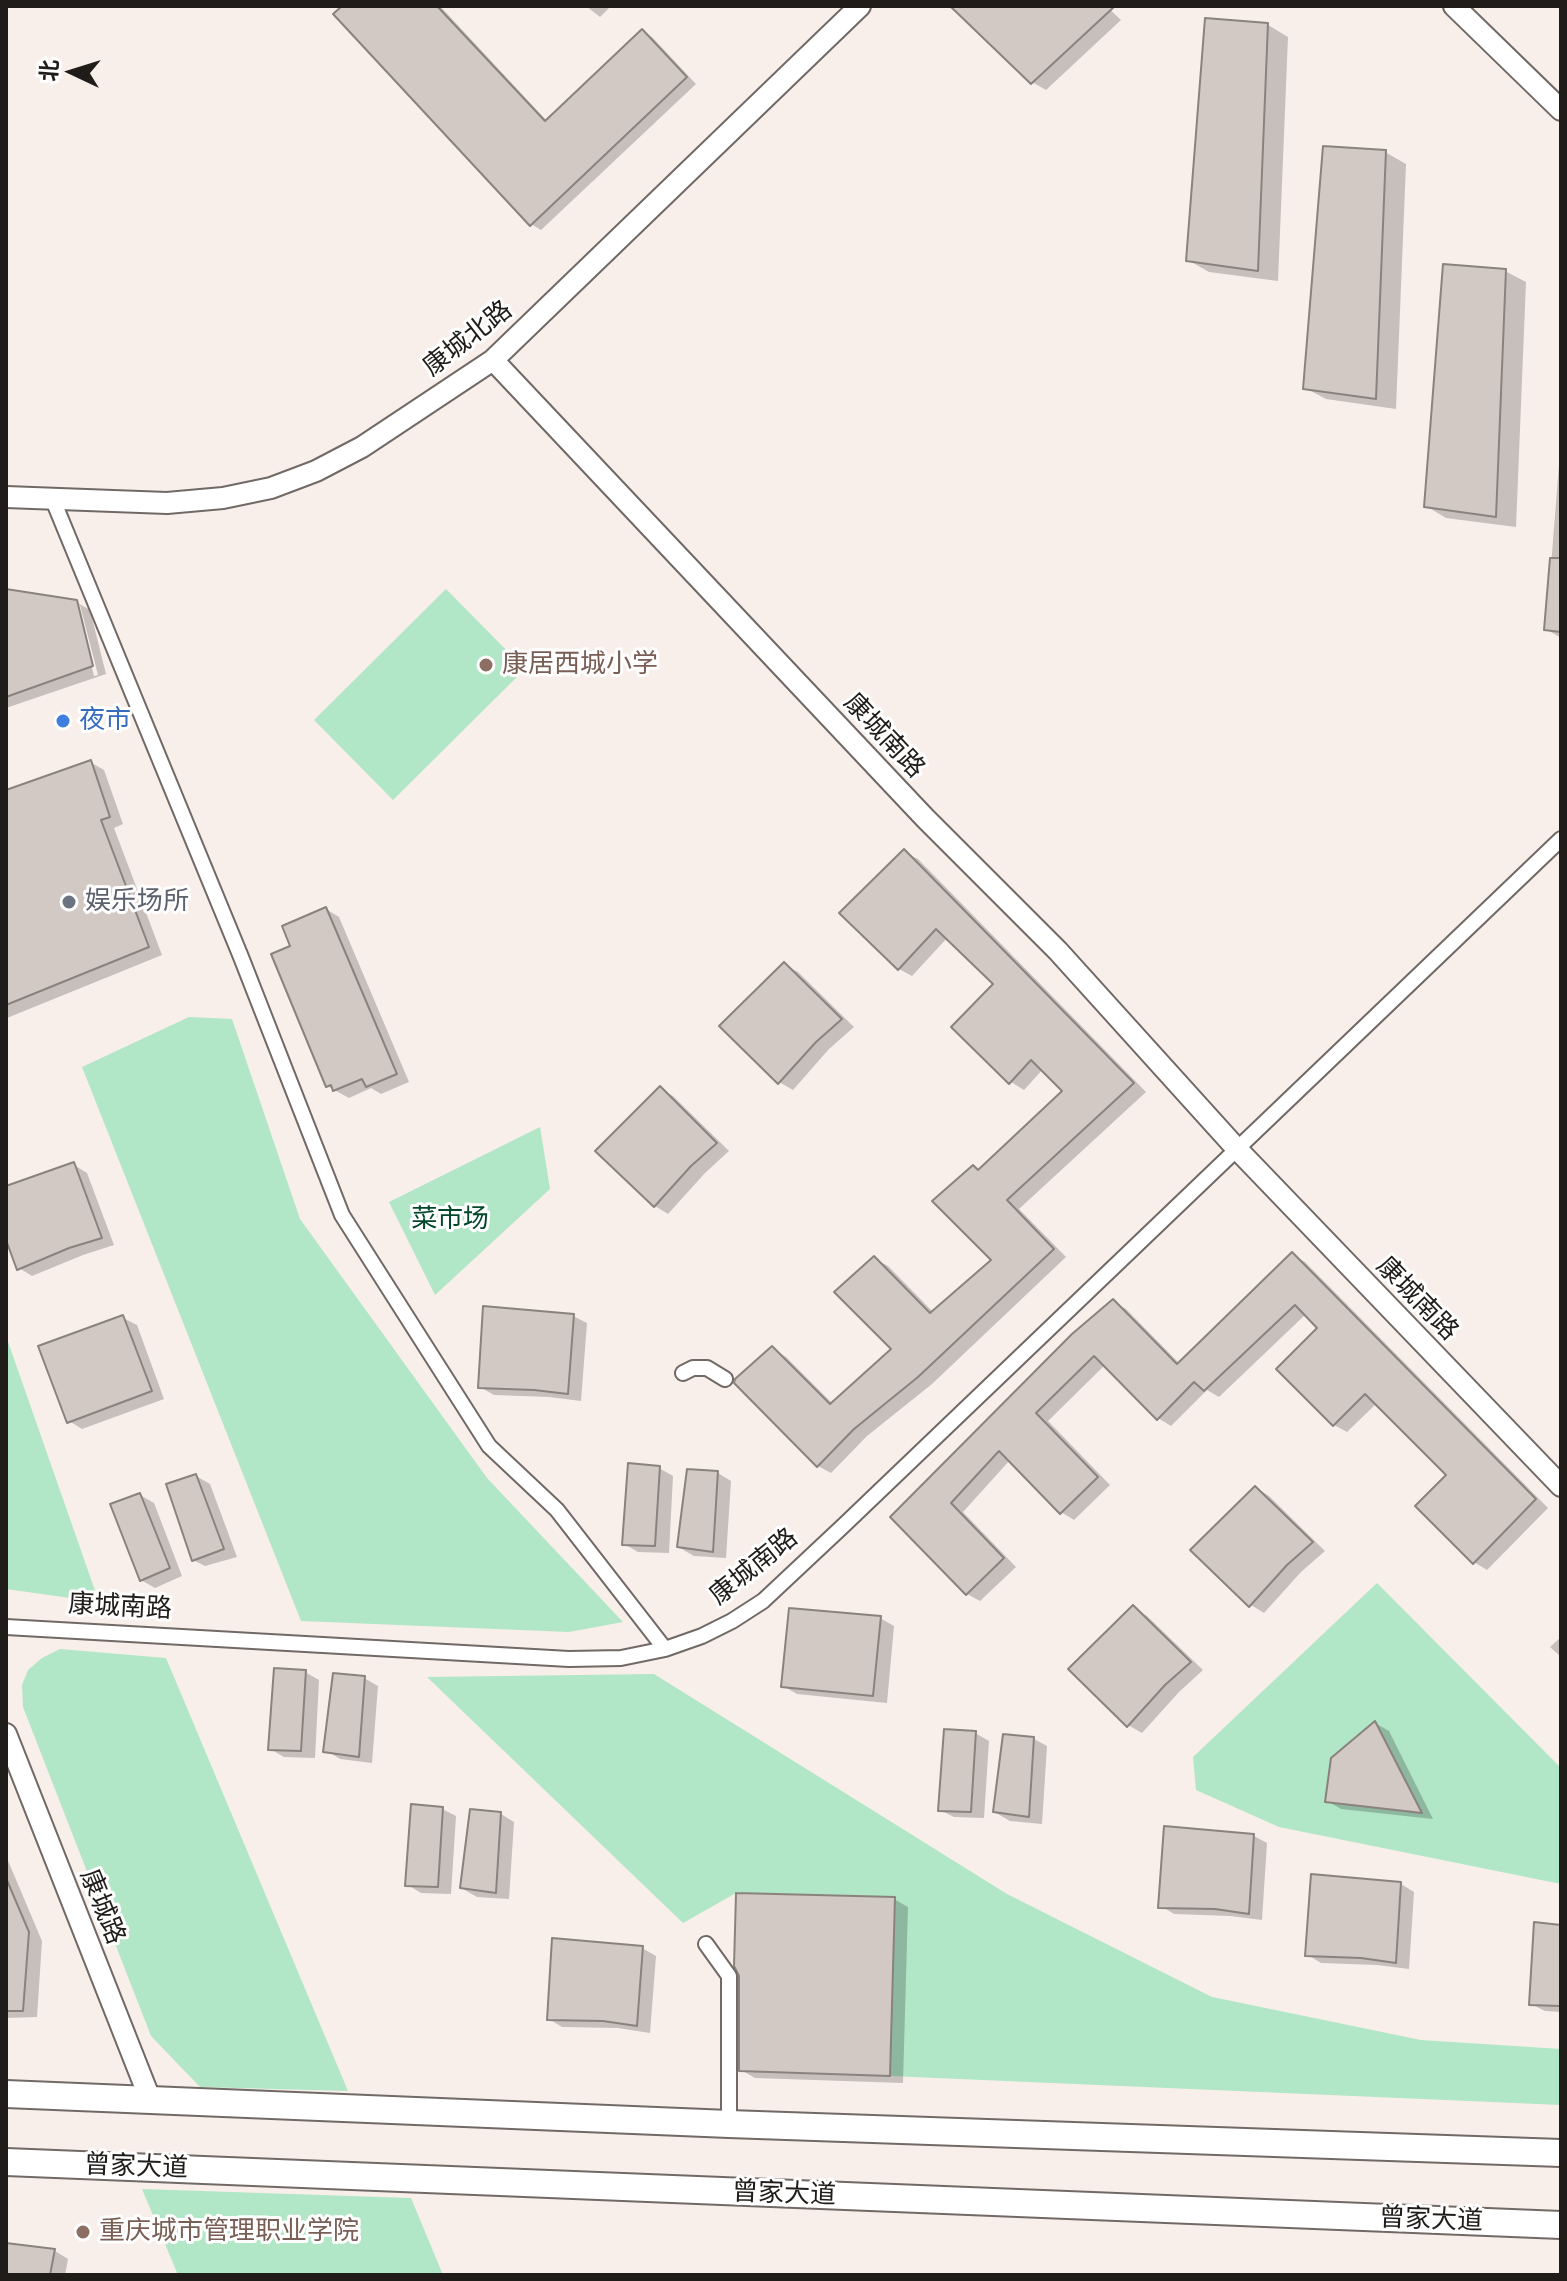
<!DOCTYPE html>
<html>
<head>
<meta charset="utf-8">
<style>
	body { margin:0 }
	#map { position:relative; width:1567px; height:2281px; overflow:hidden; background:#f8efea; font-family:"Noto Sans","Noto Sans SC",sans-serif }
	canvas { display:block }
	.frame { position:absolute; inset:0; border:8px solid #1f1c1a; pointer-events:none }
	.north { position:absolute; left:32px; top:32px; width:80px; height:80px; -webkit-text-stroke:6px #fefefe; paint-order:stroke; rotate:274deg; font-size:22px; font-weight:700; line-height:32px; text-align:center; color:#1f1c1a }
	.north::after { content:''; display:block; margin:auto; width:28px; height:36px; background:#1f1c1a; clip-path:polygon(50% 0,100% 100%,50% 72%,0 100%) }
</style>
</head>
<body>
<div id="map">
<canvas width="1567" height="2281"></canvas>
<div class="frame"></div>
<div class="north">北</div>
</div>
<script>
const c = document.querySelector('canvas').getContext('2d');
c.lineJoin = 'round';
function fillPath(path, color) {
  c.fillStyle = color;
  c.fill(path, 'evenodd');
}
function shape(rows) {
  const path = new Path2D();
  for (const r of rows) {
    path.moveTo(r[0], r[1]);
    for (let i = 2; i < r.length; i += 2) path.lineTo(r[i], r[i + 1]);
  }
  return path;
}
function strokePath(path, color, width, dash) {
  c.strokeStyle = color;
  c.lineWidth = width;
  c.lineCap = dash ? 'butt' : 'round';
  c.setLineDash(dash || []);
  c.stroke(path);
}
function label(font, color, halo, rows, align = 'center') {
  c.font = font + ' "Noto Sans","Noto Sans SC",sans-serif';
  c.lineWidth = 6;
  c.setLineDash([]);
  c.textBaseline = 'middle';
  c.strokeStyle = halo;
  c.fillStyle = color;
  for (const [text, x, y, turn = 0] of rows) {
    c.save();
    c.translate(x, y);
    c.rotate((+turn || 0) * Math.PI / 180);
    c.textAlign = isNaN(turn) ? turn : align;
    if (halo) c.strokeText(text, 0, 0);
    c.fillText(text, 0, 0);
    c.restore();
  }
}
fillPath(shape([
	[446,589,525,669,393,800,314,720],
	[189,1017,232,1019,300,1219,487,1478,623,1622,569,1632,301,1621,82,1067],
	[540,1127,550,1189,435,1295,389,1202],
	[6,1336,99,1602,6,1589],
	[1377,1583,1561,1768,1561,1884,1279,1827,1196,1790,1193,1757],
	[60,1649,166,1658,348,2091,200,2087,151,2036,23,1707,22,1685,28,1670,42,1658],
	[654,1674,1007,1894,1212,1997,1421,2040,1561,2049,1561,2105,890,2076,895,1897,736,1893,683,1923,427,1677],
	[142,2189,411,2198,443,2275,178,2275]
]), '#b1e6c7');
fillPath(shape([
	[345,6,440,6,547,121,642,31,652,37,696,84,541,230,531,224],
	[586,6,611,6,600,17],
	[953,6,1106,6,1121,20,1046,90,1032,82],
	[1268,25,1288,37,1278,281,1209,272,1188,260],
	[1385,152,1406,164,1396,409,1326,399,1305,388],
	[1505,271,1526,282,1516,527,1446,518,1426,506],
	[1561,439,1561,638,1546,629],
	[6,591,76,602,90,610,106,674,6,708],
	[76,605,80,605,98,675,94,676],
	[90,762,104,770,123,824,114,828,162,955,7,1018,6,792],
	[904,852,918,859,1146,1092,1019,1209,1066,1257,932,1384,867,1436,831,1473,818,1466,773,1349,786,1357,833,1404,894,1349,875,1259,888,1266,934,1313,994,1260,980,1171,1065,1091,1043,1069,1024,1090,1011,1082,995,984,948,937,912,976,899,969,842,913],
	[326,909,339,917,409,1082,381,1094,371,1088,349,1098,327,1086,293,947],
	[784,965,798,972,854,1027,829,1049,793,1090,779,1082],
	[660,1089,673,1096,729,1151,705,1173,668,1214,655,1206],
	[74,1165,87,1173,114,1245,83,1255,32,1276,19,1268,6,1235,6,1189],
	[1292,1254,1305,1262,1548,1508,1487,1570,1474,1562,1449,1475,1377,1403,1347,1432,1334,1425,1279,1369,1320,1328,1306,1314,1219,1397,1207,1390,1171,1426,1158,1418,1105,1365,1048,1421,1110,1485,1074,1520,1061,1512,1010,1460,963,1512,1016,1567,980,1601,967,1594,893,1517,1113,1301,1126,1309,1180,1364],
	[573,1316,587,1323,581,1401,549,1397,494,1395,480,1387],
	[123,1318,137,1325,164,1399,82,1429,69,1421],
	[659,1468,673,1476,669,1553,638,1552,624,1544],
	[689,1471,718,1473,731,1481,726,1558,694,1556,680,1548],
	[196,1476,210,1484,237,1557,205,1566,191,1559],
	[1256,1488,1269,1496,1325,1551,1301,1572,1264,1613,1251,1605,1193,1550],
	[140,1495,154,1503,182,1576,155,1588,141,1580],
	[1134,1608,1147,1616,1203,1670,1179,1692,1142,1733,1128,1725],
	[880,1618,894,1626,887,1703,797,1694,783,1686],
	[1561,1637,1561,1657,1550,1647],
	[305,1672,319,1680,315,1758,284,1757,270,1749],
	[364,1678,378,1686,372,1763,340,1759,327,1751],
	[1375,1723,1389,1731,1433,1819,1341,1809,1327,1801],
	[975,1733,989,1741,984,1818,954,1817,940,1810],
	[1005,1736,1034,1739,1047,1746,1042,1824,1010,1821,996,1813],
	[442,1809,456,1816,451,1894,421,1893,408,1885],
	[472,1812,501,1814,514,1822,509,1899,477,1897,463,1889],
	[1254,1836,1267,1843,1262,1920,1230,1916,1174,1914,1161,1906],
	[6,1856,42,1941,37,2017,6,2018],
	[1401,1884,1414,1892,1409,1969,1377,1965,1321,1963,1308,1955],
	[894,1899,908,1907,903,2083,755,2078,741,2070,741,1976],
	[1536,1925,1561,1927,1561,2012,1545,2011,1531,2004],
	[642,1948,656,1956,650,2033,618,2028,562,2027,549,2019],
	[6,2245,55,2251,68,2259,65,2275,6,2275]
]), '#0003');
const building = shape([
	[342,6,437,6,545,121,642,29,687,77,530,226,333,14,342,6],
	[950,6,1115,6,1031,84,950,6],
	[1205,18,1268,23,1258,271,1186,261,1205,18],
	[1323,146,1386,150,1376,399,1303,389,1323,146],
	[1443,264,1506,269,1496,517,1424,507,1443,264],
	[1550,558,1561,558,1561,632,1544,630,1550,558],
	[6,589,77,600,93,666,6,697,6,589],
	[91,760,110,817,101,820,149,947,6,1005,6,790,91,760],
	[904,849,1134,1083,1007,1200,1054,1249,918,1377,854,1429,817,1467,734,1383,735,1379,772,1346,830,1404,891,1349,834,1292,874,1256,930,1313,991,1260,932,1201,973,1165,978,1170,1062,1091,1031,1060,1009,1084,951,1027,993,984,936,929,898,970,839,913,904,849],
	[326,907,397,1074,366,1087,362,1079,333,1091,331,1085,326,1087,271,954,290,946,282,926,326,907],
	[784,962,842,1019,816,1042,778,1084,719,1026,784,962],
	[660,1086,717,1143,691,1166,654,1207,595,1151,660,1086],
	[74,1162,102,1238,69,1248,17,1270,6,1240,6,1186,74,1162],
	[1292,1252,1536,1499,1473,1564,1415,1506,1446,1475,1365,1394,1333,1426,1276,1369,1317,1328,1295,1305,1204,1391,1194,1382,1157,1420,1094,1356,1036,1413,1098,1477,1060,1514,999,1451,951,1503,1004,1558,966,1595,890,1517,1072,1334,1113,1299,1177,1364,1292,1252],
	[483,1306,574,1314,568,1394,534,1390,478,1388,483,1306],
	[123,1315,152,1391,67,1423,38,1346,123,1315],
	[628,1463,660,1466,655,1546,622,1545,628,1463],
	[687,1469,718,1471,713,1552,677,1547,687,1469],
	[196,1474,224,1549,192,1561,166,1484,196,1474],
	[1255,1486,1313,1542,1287,1565,1249,1607,1190,1550,1255,1486],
	[140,1493,170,1568,140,1581,110,1504,140,1493],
	[1133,1605,1191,1662,1165,1685,1127,1727,1068,1669,1133,1605],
	[789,1608,881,1616,873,1696,781,1687,789,1608],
	[274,1668,306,1670,301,1751,268,1750,274,1668],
	[333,1673,365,1676,359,1757,323,1752,333,1673],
	[1375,1721,1422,1813,1325,1802,1331,1758,1375,1721],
	[944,1729,976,1731,971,1812,938,1811,944,1729],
	[1003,1734,1034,1737,1029,1817,993,1812,1003,1734],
	[411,1804,443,1807,438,1887,405,1886,411,1804],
	[470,1809,501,1812,496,1893,460,1888,470,1809],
	[1164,1826,1254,1834,1249,1914,1215,1909,1158,1908,1164,1826],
	[1311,1874,1401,1882,1396,1963,1361,1958,1305,1956,1311,1874],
	[6,1878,29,1932,23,2011,6,2011,6,1878],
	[736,1893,895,1897,890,2076,739,2071,739,1976,734,1966,736,1893],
	[1534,1922,1561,1925,1560,2006,1529,2005,1534,1922],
	[552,1938,643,1946,637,2026,603,2021,547,2020,552,1938],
	[6,2243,55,2249,50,2275,6,2275,6,2243]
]);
fillPath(building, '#d2c9c4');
strokePath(building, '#8a827d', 2);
const street = shape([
	[53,500,241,957,342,1215,489,1446,557,1510,665,1649],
	[683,1373,693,1368,707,1368,725,1379],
	[6,1627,569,1659,621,1658,665,1649,702,1636,732,1621,763,1601,843,1526,1561,839],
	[706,1944,729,1976,729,2124]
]);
const secondary = shape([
	[1454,6,1561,110],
	[493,360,925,818,1058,951,1237,1149,1561,1486],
	[6,497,167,503,223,498,271,488,316,471,362,447,493,360,860,6],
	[6,1734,150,2099]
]);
const highway = shape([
	[6,2094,729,2124,1561,2153],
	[6,2162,1561,2225]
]);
strokePath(street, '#716965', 18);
strokePath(secondary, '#716965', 24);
strokePath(highway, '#716965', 30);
strokePath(street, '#fff', 14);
strokePath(secondary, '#fff', 20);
strokePath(highway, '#fff', 26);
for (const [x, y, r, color] of [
	[486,665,8,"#8d6e63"],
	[63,721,8,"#3f7fe0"],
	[69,902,8,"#6b7280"],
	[83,2232,8,"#8d6e63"]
]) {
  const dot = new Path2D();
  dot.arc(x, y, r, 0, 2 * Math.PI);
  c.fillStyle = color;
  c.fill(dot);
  strokePath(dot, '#fefefe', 3);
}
label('26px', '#1f1c1a', '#fefefe', [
	["康城北路",468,339,-38],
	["康城南路",884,736,47],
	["康城南路",1417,1299,46],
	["康城南路",754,1567,-39],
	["康城南路",120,1607,3],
	["康城路",102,1907,68],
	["曾家大道",136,2167,2],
	["曾家大道",784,2194,2],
	["曾家大道",1431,2220,2]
]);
label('26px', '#785e54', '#fefefe', [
	["康居西城小学",502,665],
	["重庆城市管理职业学院",99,2232]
], 'left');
label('26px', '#366cbe', '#fefefe', [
	["夜市",79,721]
], 'left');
label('26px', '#5b616d', '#fefefe', [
	["娱乐场所",85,902]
], 'left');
label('26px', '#03472b', '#fefefe', [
	["菜市场",450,1220]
]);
</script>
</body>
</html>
